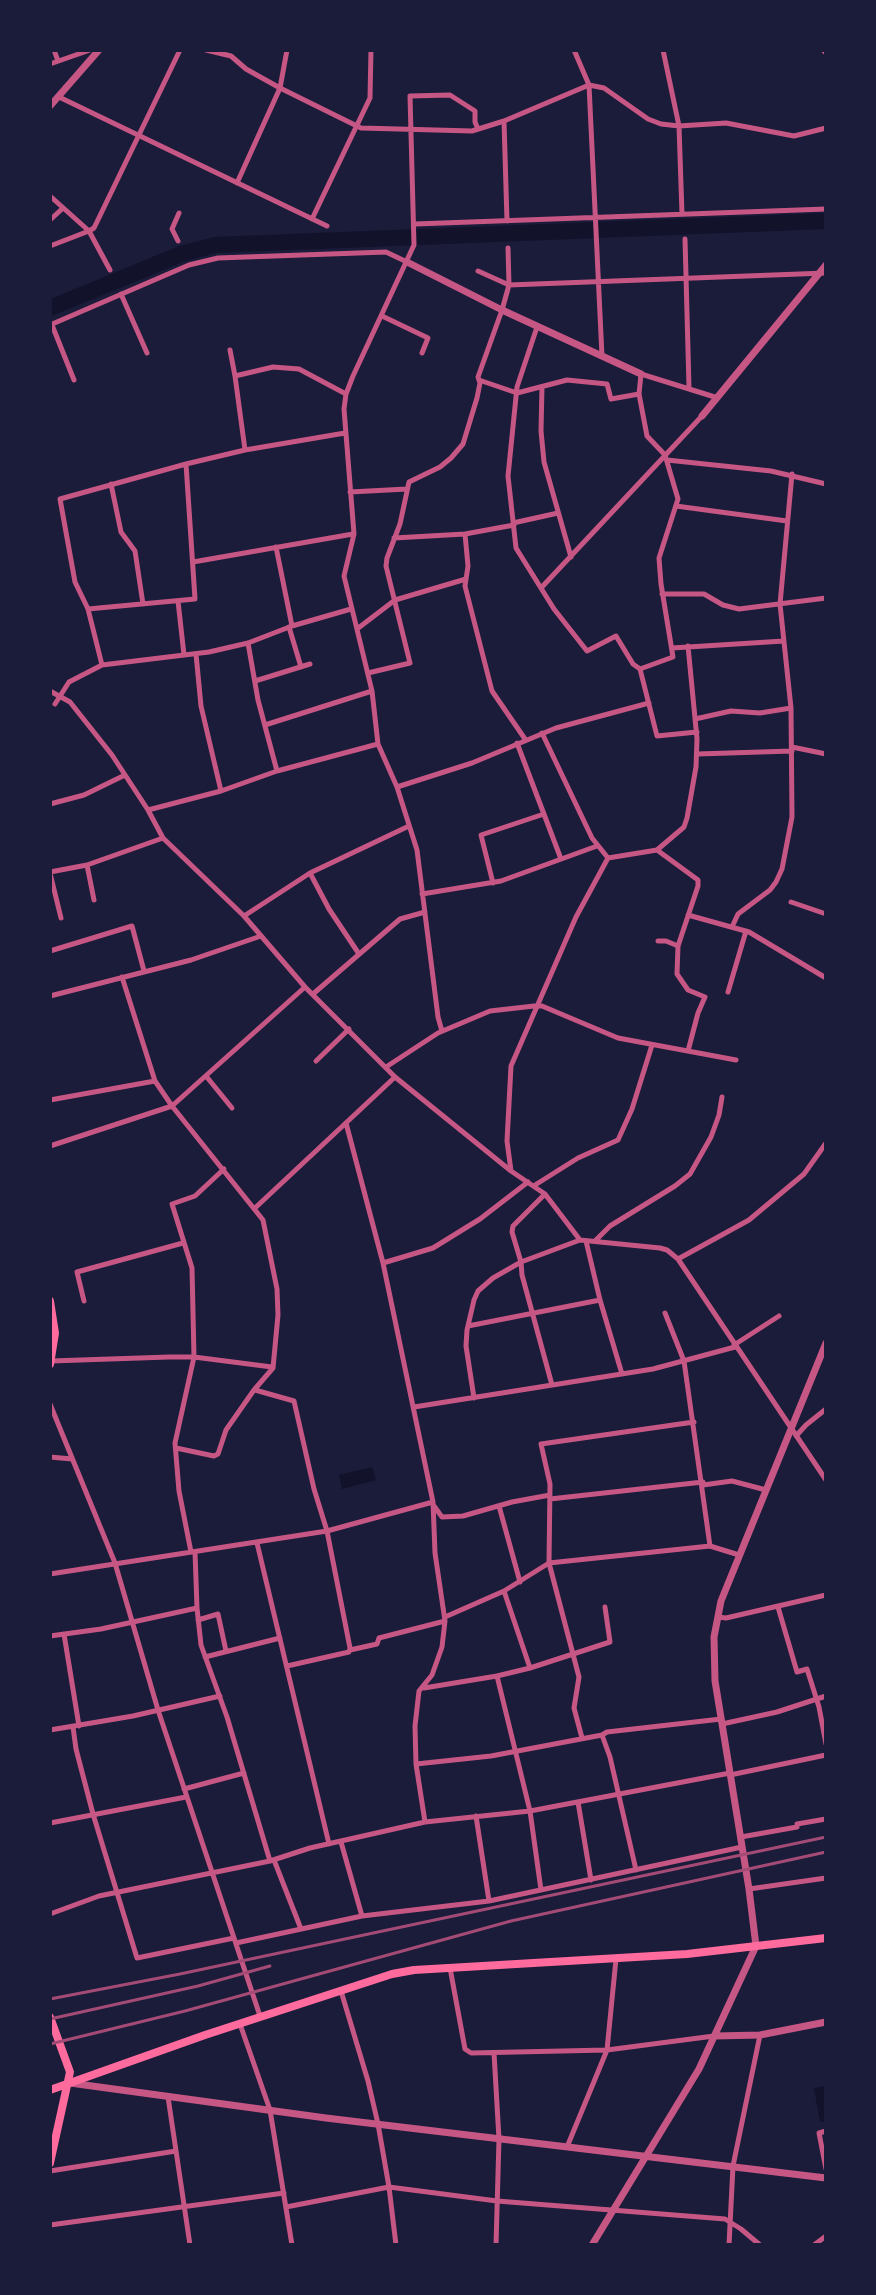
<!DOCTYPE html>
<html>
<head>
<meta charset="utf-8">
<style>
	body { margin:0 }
	#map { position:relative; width:876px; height:2295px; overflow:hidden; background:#1b1b3a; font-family:"Exo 2",sans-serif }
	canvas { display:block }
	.frame { position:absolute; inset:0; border:52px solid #1b1b3a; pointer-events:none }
</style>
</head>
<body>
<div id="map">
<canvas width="876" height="2295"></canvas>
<div class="frame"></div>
</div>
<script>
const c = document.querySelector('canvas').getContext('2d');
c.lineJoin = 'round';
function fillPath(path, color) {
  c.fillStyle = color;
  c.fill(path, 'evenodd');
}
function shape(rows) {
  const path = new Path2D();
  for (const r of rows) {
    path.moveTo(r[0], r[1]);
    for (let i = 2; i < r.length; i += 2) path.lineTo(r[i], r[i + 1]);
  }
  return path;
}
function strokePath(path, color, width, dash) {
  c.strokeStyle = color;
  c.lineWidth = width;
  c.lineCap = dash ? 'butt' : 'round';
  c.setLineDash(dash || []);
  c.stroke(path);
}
fillPath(shape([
	[372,1467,376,1480,342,1489,339,1475],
	[826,2086,826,2121,820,2122,814,2088]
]), '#12122b');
strokePath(shape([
	[50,308,181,254,215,245,826,221]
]), '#12122b', 16);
strokePath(shape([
	[54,50,58,61],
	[206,50,231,56,246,69,280,88,361,128,472,131,504,121,589,85,604,88,648,119,661,124,679,126,726,123,794,136,826,128],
	[574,50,589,85,602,356],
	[663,50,679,126,682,214],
	[823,50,826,53],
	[50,64,90,50],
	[59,97,327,226],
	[504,121,507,221],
	[237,183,280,88,287,50],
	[50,196,89,231,50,246],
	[312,219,370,98,371,50],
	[50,220,63,208],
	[415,224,826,209],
	[685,239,689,387],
	[178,241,172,229,179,213],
	[110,270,89,231,94,228,180,50],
	[478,271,509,285,508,248],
	[121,294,147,353],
	[382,316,428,338,422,353],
	[50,325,189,265,218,258,386,252,407,262],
	[52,325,74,380],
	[537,327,517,387,508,476,516,548,554,609,587,651,616,636,633,664,640,669],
	[230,350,235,376],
	[479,380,517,393,567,380,607,384,611,399,639,394],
	[542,387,541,431,544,462,571,557],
	[245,450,235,376,273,367,299,369,346,394],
	[667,460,771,471,826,484],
	[111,484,121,532,135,551,143,604],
	[350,492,407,489],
	[676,506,787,521],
	[513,523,558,513],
	[465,534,468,566,465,586,492,691,525,739],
	[394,538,465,534,514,525],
	[276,547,292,626],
	[193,562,353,534],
	[541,588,702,416],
	[662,594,704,594,723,605,739,609,826,598],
	[178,601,184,655],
	[88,609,195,599,186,464],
	[289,627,301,667],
	[357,629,395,600,466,579],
	[248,643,258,700,277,771],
	[672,648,784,641],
	[196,654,201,706,221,791],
	[102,665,88,609,75,582,60,499,186,464,245,450,345,433],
	[368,673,410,663,386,566,387,558,400,524,409,482,440,467,451,458,463,444,477,398,480,383,478,377,502,310,509,285,826,273],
	[255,681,310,664],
	[50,691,70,702,112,755,148,810,163,838,244,916,305,987,395,1077,511,1171,545,1194,580,1240],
	[55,704,69,682,102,665,209,652,248,643,292,626,351,609],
	[695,719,731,711,760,713,791,708],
	[265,725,372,691],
	[697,732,657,736,640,669,673,657,661,584,659,558,678,499,665,455,647,436,639,394,641,374,718,398],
	[542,733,592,838,608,858],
	[517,743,561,859],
	[792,747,826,754],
	[697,754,792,751],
	[397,787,472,763,556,728,649,703],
	[50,804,84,795,125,775],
	[148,810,221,791,277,771,378,744],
	[657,850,698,880,698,886,678,946,677,974,688,990,705,997,698,1013,688,1051],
	[87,865,94,900],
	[50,872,87,865,163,838],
	[50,873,61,918],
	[310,873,329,909,359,954],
	[493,883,481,835,544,814],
	[422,894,501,881,597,846],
	[791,902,826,914],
	[688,915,749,932,826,978],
	[244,916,310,873,409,826],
	[732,927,738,914,770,890,776,882,782,869,792,817,791,708,780,604,792,474],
	[658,941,666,941,678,946],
	[50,951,132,926,144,971],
	[122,977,155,1081,172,1106,263,1220,277,1289,278,1315,273,1368,254,1390,226,1430,218,1454,214,1456,176,1448],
	[728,992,746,931],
	[313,994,400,919,425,912],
	[50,996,191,960,261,936],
	[442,1031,438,1017,417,850,397,787,378,744,372,691,344,576,354,534,344,409,346,394,353,376,414,245,410,96,450,95,475,111,475,122,478,129],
	[316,1061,349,1029],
	[386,1067,438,1033,490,1011,534,1006,542,1006,618,1038,736,1060],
	[206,1076,232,1108],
	[50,1100,155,1081],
	[346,1123,383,1263,433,1502,435,1553,445,1621,442,1647,432,1675,419,1691,415,1726,416,1764,425,1822],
	[50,1146,172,1106,305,987],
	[511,1171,507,1141,511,1066,576,917,608,858,657,850,684,827,687,818,696,767,697,739,688,646],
	[535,1185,578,1158,618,1140,632,1109,652,1045],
	[545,1194,513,1226,512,1232,521,1262,522,1275,552,1385],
	[255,1208,395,1077],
	[596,1240,610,1226,675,1186,690,1174,711,1137,719,1115,722,1097],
	[586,1241,600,1300,622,1374],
	[678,1259,749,1220,804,1174,826,1143],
	[383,1263,433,1248,480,1219,528,1182],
	[84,1301,77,1272,183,1243],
	[665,1313,684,1361,710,1546],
	[468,1326,600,1300],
	[734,1345,779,1316],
	[51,1361,169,1357,194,1357,272,1367],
	[255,1390,294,1401,314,1489,327,1531,350,1648,349,1652,287,1666],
	[474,1398,466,1346,467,1330,474,1300,478,1291,493,1278,521,1262,580,1240,660,1248,667,1250,678,1259,826,1480],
	[50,1404,115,1563,158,1710,260,2016],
	[414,1407,653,1369,735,1347],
	[796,1436,806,1425,826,1409],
	[50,1457,72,1459],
	[703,1485,732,1481,766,1490],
	[550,1499,703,1482],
	[434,1506,442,1517,463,1516,512,1502,550,1495],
	[499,1506,520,1582],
	[257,1543,329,1844],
	[191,1552,179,1491,175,1443,194,1357,192,1268,172,1204,195,1196,224,1169],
	[195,1552,197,1608,201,1645,227,1717,270,1861],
	[50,1574,327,1531,433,1502],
	[504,1591,530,1668],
	[778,1607,797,1672,807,1669,819,1707,826,1744],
	[445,1617,504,1591,549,1563,710,1546,739,1555],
	[718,1617,726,1618,826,1595],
	[198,1620,218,1614,226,1651],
	[64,1634,79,1726],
	[50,1636,101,1629,197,1608],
	[350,1650,377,1644,379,1638,445,1621],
	[205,1657,280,1638],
	[497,1676,530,1811,541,1890],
	[424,1688,497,1676,530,1668,610,1642,605,1607],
	[722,1724,777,1712,826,1696],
	[73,1727,76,1749,93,1814,137,1958,234,1938],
	[50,1730,133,1716,220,1696],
	[602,1735,607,1732,721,1719],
	[582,1738,574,1708,579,1677,549,1563,550,1484,541,1444,694,1422],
	[416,1764,491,1756,602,1735,610,1757,636,1870],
	[730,1775,826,1755],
	[184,1789,244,1773],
	[578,1802,591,1880],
	[476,1816,489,1901],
	[50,1823,186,1797],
	[797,1824,826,1819],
	[741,1837,797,1827],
	[341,1842,362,1916],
	[274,1860,301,1929],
	[749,1889,826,1878],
	[50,1914,99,1896,270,1861,310,1848,425,1822,530,1811,730,1773],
	[236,1943,362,1916,489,1901,742,1847],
	[450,1968,465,2049,471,2053,607,2050,714,2036],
	[341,1991,368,2081,378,2124,389,2187,396,2245],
	[240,2024,270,2110,292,2245],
	[494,2053,499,2139,496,2245],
	[168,2097,190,2245],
	[826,2131,819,2133,826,2169],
	[567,2147,607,2050,616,1959],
	[50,2171,176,2151],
	[286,2207,389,2187,497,2201,725,2219,741,2229,760,2245],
	[50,2225,284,2193],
	[729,2245,733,2166,760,2035],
	[814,2245,826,2236]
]), '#c65784', 5);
strokePath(shape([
	[50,106,99,50],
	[407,262,502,310,641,374],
	[702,416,826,265],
	[715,2036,760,2035,826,2022],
	[70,2083,326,2118,826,2178],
	[592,2245,699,2069,756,1946,749,1889,715,1681,714,1637,721,1601,826,1343]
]), '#c65784', 7);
strokePath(shape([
	[50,1301,55,1333,50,1364],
	[50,2017,70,2072,50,2163],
	[50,2090,205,2035,392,1974,414,1970,687,1954,826,1938]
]), '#ff6b9d', 8);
strokePath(shape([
	[50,1999,180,1974,826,1837],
	[50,2019,198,1986,270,1966],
	[50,2044,185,2011,511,1921,826,1852]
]), '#a44b75', 3);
</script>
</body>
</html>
